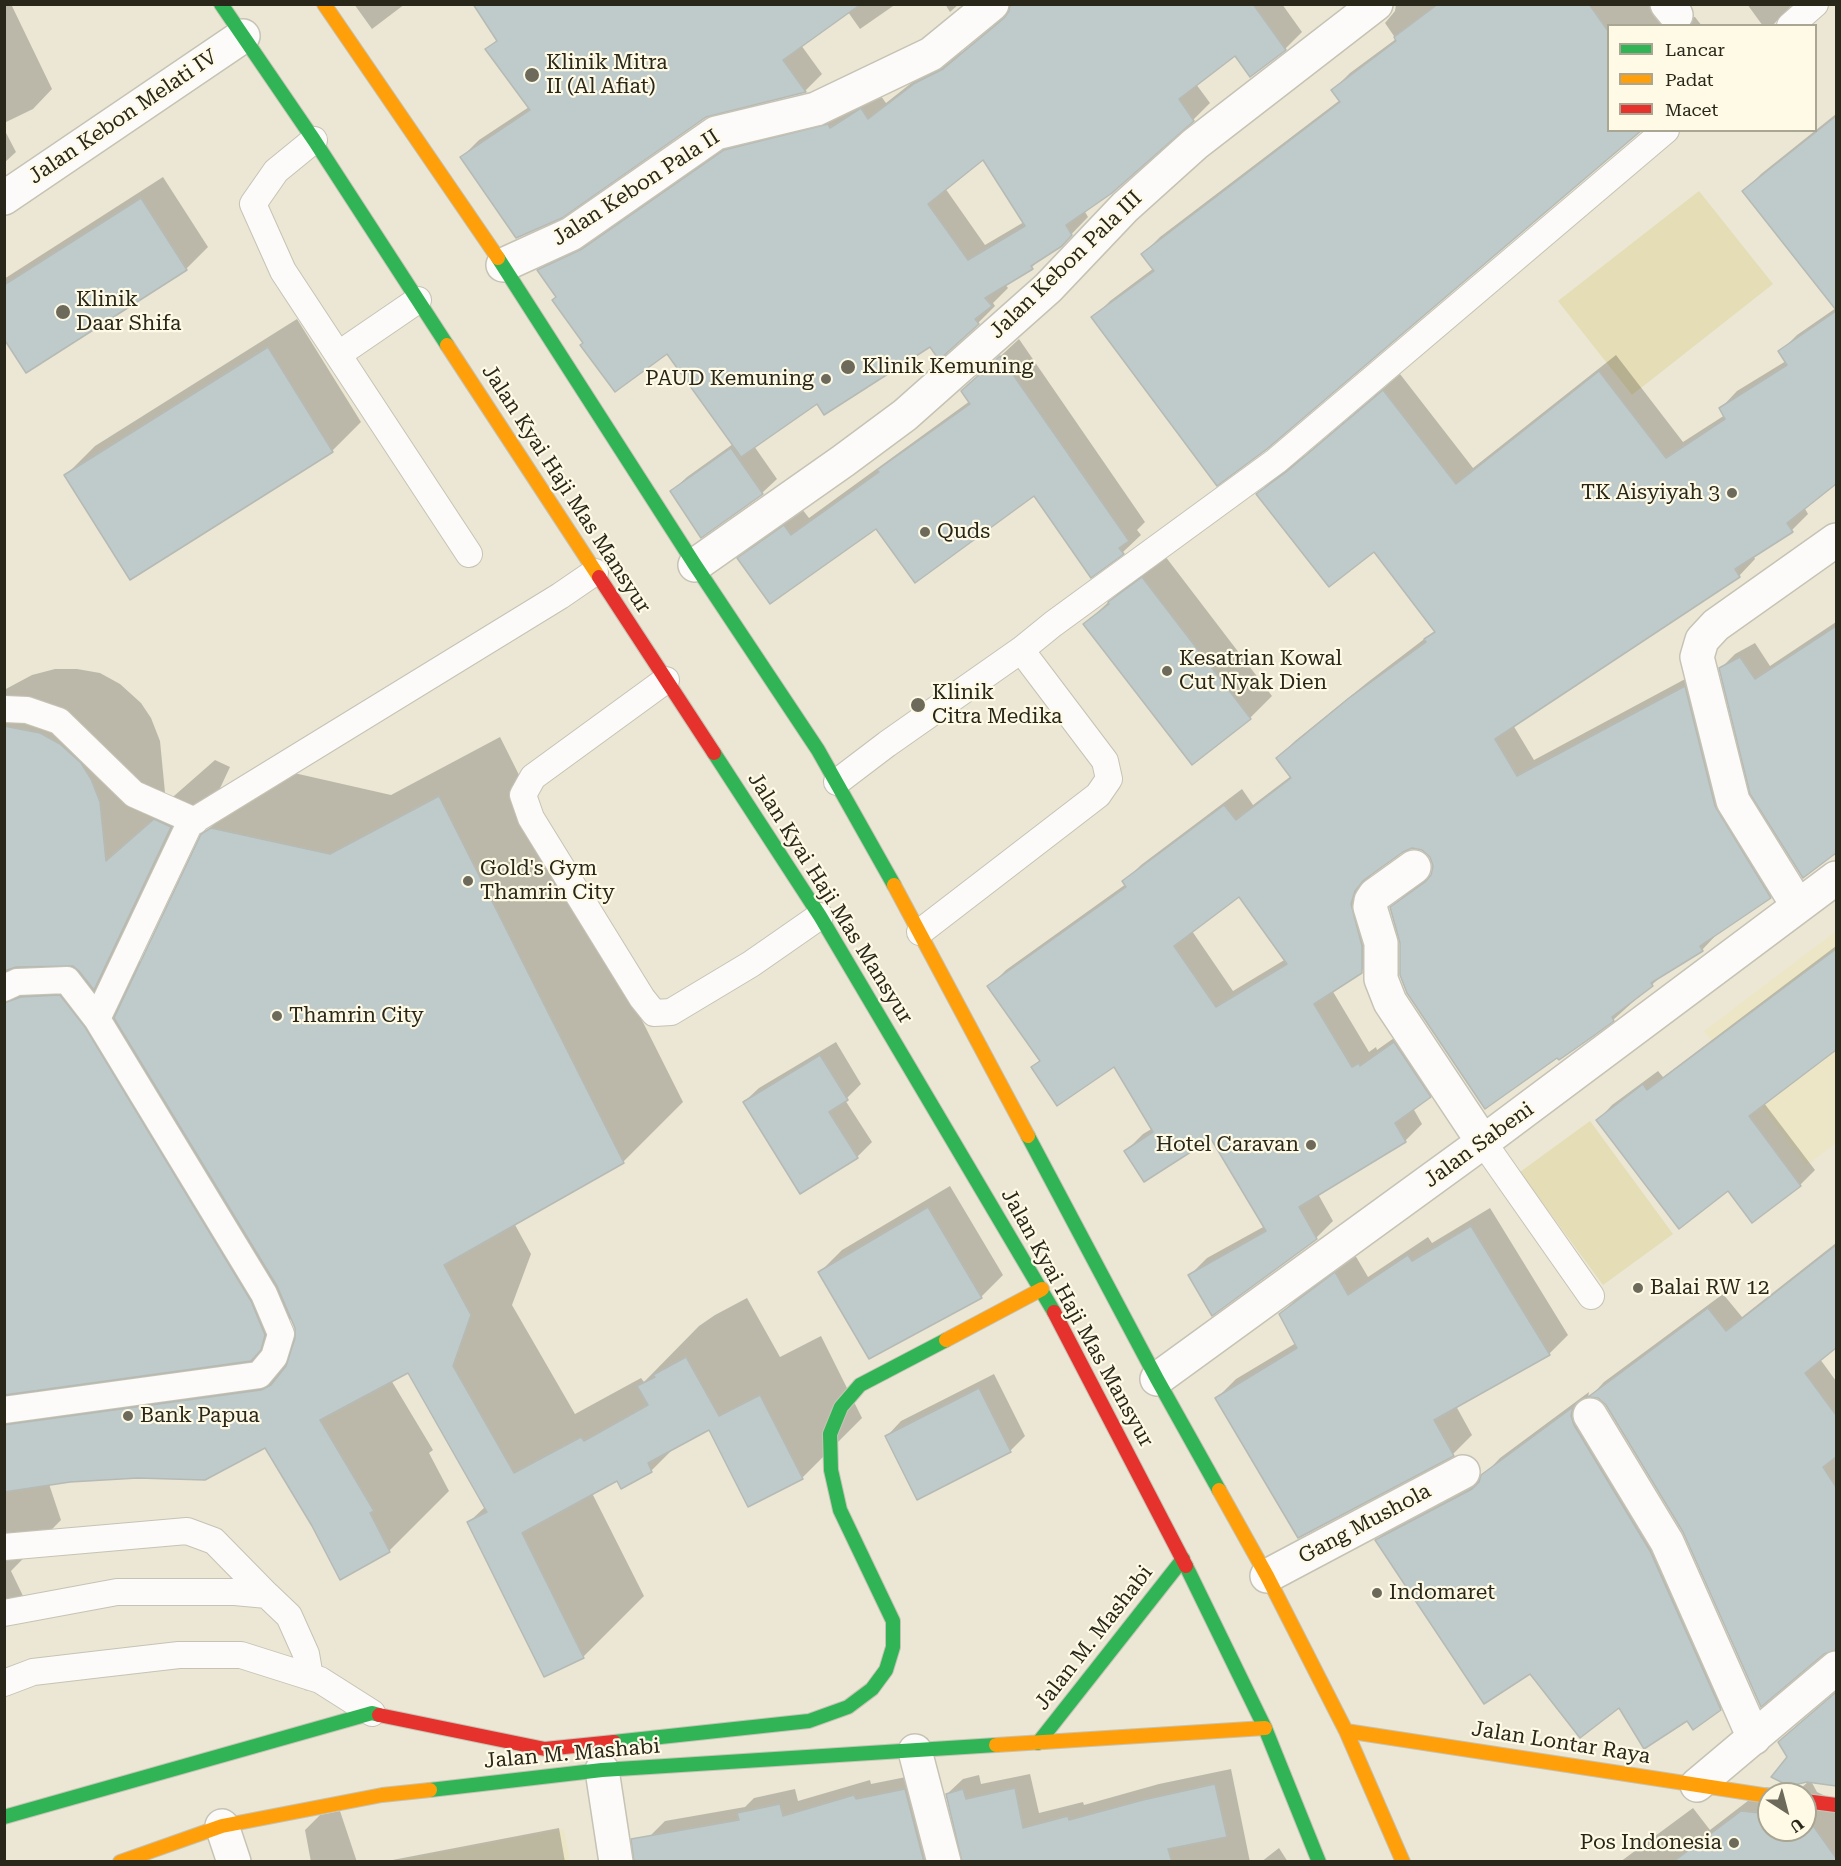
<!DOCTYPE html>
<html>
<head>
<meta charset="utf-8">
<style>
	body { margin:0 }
	#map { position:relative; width:1841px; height:1866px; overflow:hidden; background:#ebe7d4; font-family:"Roboto Serif",serif }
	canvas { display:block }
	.frame { position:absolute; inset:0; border:6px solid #29271a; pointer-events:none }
	.legend { position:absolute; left:1607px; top:24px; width:210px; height:108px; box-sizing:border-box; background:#fefae6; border:2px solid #a9a694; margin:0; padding:8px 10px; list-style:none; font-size:18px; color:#29271a }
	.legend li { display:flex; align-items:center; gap:12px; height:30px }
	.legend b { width:30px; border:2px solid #a9a694 }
	.north { position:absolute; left:1757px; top:1782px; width:60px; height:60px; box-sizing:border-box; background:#fefae6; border:2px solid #a9a694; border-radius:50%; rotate:144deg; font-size:16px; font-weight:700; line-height:24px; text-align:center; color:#29271a }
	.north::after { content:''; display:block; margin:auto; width:21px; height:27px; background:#6d6a5b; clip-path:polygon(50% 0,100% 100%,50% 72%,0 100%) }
</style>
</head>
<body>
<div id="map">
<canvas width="1841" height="1866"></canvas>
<div class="frame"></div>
<ul class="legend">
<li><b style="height:8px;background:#30b455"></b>Lancar</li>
<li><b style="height:8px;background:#ff9f0a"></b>Padat</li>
<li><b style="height:8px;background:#e5322d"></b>Macet</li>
</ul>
<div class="north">U</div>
</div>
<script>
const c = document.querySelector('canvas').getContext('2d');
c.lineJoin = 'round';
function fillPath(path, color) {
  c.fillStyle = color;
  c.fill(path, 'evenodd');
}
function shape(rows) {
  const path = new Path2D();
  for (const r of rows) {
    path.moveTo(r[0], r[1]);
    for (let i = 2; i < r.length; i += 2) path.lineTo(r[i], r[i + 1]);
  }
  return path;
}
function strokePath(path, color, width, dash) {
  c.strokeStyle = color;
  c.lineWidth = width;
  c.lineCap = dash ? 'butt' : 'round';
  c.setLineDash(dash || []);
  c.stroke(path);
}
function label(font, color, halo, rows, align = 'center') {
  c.font = font + ' "Roboto Serif",serif';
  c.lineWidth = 4.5;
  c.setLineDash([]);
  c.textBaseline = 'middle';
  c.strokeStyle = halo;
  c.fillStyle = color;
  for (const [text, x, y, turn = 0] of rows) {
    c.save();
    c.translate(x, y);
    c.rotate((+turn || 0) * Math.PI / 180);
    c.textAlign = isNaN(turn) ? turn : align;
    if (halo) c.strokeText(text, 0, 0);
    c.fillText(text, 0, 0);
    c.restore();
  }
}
fillPath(shape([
	[1836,931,1836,1143,1806,1166,1704,1031],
	[564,1829,570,1861,395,1861,552,1831]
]), '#ece6c7');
fillPath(shape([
	[1699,191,1773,284,1632,395,1558,301],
	[1590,1121,1673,1234,1603,1285,1520,1172]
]), '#e4ddb6');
fillPath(shape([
	[4,4,11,4,52,89,33,109,4,123],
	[354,4,405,4,372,29],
	[732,4,896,4,860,29,848,12,801,45,822,74,805,91,462,157,479,140,529,107,487,49,498,39],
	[945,4,959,4,950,12],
	[1012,4,1282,4,1302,32,1285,49,1236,54,1196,84,1210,103,1193,120,1084,210,1088,217,1061,245,1042,257,1032,267,1005,284,1008,288,993,303,995,306,978,323,817,402,754,446,777,479,762,493,672,491,687,477,733,444,667,352,585,342,539,270,556,253,742,134,878,92,886,103,933,66,962,52,1010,12],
	[984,158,1024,222,985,245,945,188],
	[1396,4,1675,4,1686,16,1695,17,1702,26,1608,26,1608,130,1093,318,1110,301,1154,268,1143,254,1160,237,1340,100,1333,90,1350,73,1396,39,1385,23,1395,11],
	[1747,4,1793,4,1772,26,1763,26],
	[1836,114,1836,482,1804,507,1808,514,1792,530,1753,555,1755,559,1739,576,1513,725,1534,760,1702,670,1731,789,1787,879,1770,896,1719,932,1702,950,1666,972,1613,1020,1401,942,1391,908,1409,891,1433,874,1434,866,1431,856,1422,848,1413,847,1403,850,1371,874,1368,887,1379,954,1361,971,1332,990,1369,1052,1376,1047,1377,1050,1411,1026,1447,1079,1430,1096,1413,1108,1422,1124,1405,1141,1318,1194,1333,1221,1316,1238,1190,1275,1207,1258,1265,1226,1211,1137,1126,1151,1143,1134,1153,1128,1114,1065,1033,1068,1041,1059,989,987,1006,970,1126,884,1124,882,1141,865,1242,789,1253,805,1291,776,1278,758,1295,741,1368,682,1436,630,1374,550,1258,494,1275,477,1304,456,1400,374,1473,468,1616,355,1683,442,1725,415,1721,408,1737,391,1786,361,1780,352,1797,335,1836,308,1744,191,1761,174],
	[1239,895,1286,959,1233,991,1192,931],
	[4,129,16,152,4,163],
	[163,177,208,247,186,269,4,336,4,279],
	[297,319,361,422,332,451,130,578,66,475,95,446],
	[1019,339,1145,522,1137,530,1141,535,1123,552,1091,576,1035,494,739,558,757,541,802,509,809,518,970,401,963,391],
	[1165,556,1272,696,1250,718,1192,763,1085,624,1132,580],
	[1836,622,1836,851,1803,876,1721,668,1735,654,1755,643,1770,666],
	[55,669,77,669,100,673,120,684,141,703,151,718,160,741,166,803,215,760,230,767,154,929,132,951,142,964,203,835,263,774,272,768,391,795,500,737,683,1102,623,1162,514,1223,531,1254,512,1305,575,1414,641,1378,644,1382,699,1326,715,1315,747,1298,780,1357,821,1336,862,1418,802,1478,710,1428,675,1447,652,1470,622,1487,618,1479,592,1493,644,1596,584,1656,545,1675,469,1522,486,1506,408,1371,391,1380,433,1450,429,1453,449,1491,389,1551,313,1526,266,1446,138,1476,49,1484,61,1520,11,1571,24,1598,4,1617,4,690,32,675],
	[292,1318,297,1334,273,1337],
	[1836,946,1836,1048,1764,1103,1815,1170,1800,1185,1728,1189,1598,1120,1612,1105,1658,1071,1663,1077],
	[836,1042,861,1084,845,1100,872,1142,857,1157,744,1102,759,1088],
	[950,1186,1003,1275,981,1297,820,1272,842,1250],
	[1490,1208,1568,1335,1549,1354,1456,1406,1472,1435,1453,1454,1217,1398,1236,1379,1296,1343,1281,1314,1300,1295,1355,1255,1368,1277,1428,1237,1432,1243],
	[1836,1243,1836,1346,1820,1359,1836,1381,1836,1648,1832,1648,1684,1532,1607,1404,1599,1397,1591,1396,1604,1382,1723,1294,1742,1317],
	[994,1374,1025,1436,1010,1451,887,1436,901,1421],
	[1589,1392,1588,1398,1591,1407,1738,1691,1720,1709,1687,1719,1619,1706,1530,1672,1377,1540,1394,1523,1483,1476,1500,1458],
	[1836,1692,1836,1785,1811,1781,1817,1792,1836,1801,1836,1862,1620,1862,1693,1808,1710,1830,1766,1787,1788,1791,1789,1757,1780,1742],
	[1809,1781,1799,1790,1790,1791,1799,1782],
	[1769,1794,1805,1794,1805,1830,1769,1830],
	[1231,1769,1250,1862,964,1862,947,1794,963,1779,979,1775,981,1784,1030,1774,1039,1813,1083,1802,1084,1805,1159,1784],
	[921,1774,949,1862,653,1862,649,1837,665,1821,745,1807,754,1798,795,1789,798,1801,870,1780,871,1784],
	[340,1811,357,1862,311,1862,305,1830,320,1815],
	[559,1828,565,1862,382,1862],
	[1279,1848,1288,1862,1261,1862]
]), '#0003');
const building = shape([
	[473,4,861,4,783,60,806,92,706,117,562,218,516,238,460,157,530,110,485,49,497,41,473,4],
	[1010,4,1253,4,1286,50,1250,77,1235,56,1179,99,1194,121,1112,193,1066,225,1072,235,1062,246,1031,266,1033,269,985,298,992,306,975,319,979,324,939,360,930,347,824,415,817,404,741,457,667,354,615,392,580,345,583,343,552,300,556,297,537,270,582,249,724,150,828,124,830,128,861,108,868,119,915,83,943,69,1004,18,1009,11,1010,4],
	[983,160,1025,226,968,260,928,204,983,160],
	[1438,4,1589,4,1608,31,1608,130,1642,130,1267,449,1217,486,1091,317,1154,271,1141,254,1340,102,1331,90,1396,41,1394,37,1438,4],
	[1836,116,1836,310,1742,191,1836,116],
	[141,198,187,270,26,373,4,339,4,285,141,198],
	[1836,311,1836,484,1787,523,1793,532,1735,569,1740,577,1495,739,1517,776,1685,686,1715,806,1771,898,1700,946,1703,951,1651,983,1653,986,1612,1017,1614,1021,1592,1037,1559,1060,1557,1058,1485,1109,1407,993,1400,975,1400,943,1390,907,1425,882,1431,875,1433,866,1430,857,1422,850,1412,848,1403,852,1364,880,1355,891,1351,904,1362,946,1362,973,1314,1004,1352,1067,1359,1063,1360,1066,1394,1042,1431,1097,1395,1123,1406,1142,1299,1207,1317,1239,1212,1316,1188,1275,1266,1231,1211,1139,1144,1182,1124,1151,1153,1132,1114,1067,1057,1106,1031,1067,1040,1061,987,986,1126,887,1122,881,1224,805,1236,820,1291,778,1276,758,1349,698,1426,642,1424,639,1435,632,1374,552,1329,587,1256,494,1286,472,1383,390,1456,484,1599,371,1666,458,1725,419,1719,408,1787,365,1778,351,1836,311],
	[1239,897,1287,964,1216,1007,1174,946,1239,897],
	[268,347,333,452,130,580,64,475,268,347],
	[1000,356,1129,541,1119,548,1124,554,1091,578,1034,496,915,583,876,529,770,604,737,558,784,525,791,535,879,472,877,470,970,404,961,391,1000,356],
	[731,448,763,494,701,538,670,491,731,448],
	[1142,577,1251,719,1192,765,1083,624,1109,604,1108,602,1142,577],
	[1836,626,1836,853,1803,878,1750,794,1719,668,1740,657,1755,679,1836,626],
	[4,726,40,733,60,744,81,763,91,779,100,802,106,861,154,819,171,827,94,990,79,971,73,966,16,967,4,971,4,726],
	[439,796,624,1163,444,1265,471,1315,453,1366,514,1473,581,1437,584,1441,648,1405,637,1386,655,1377,653,1375,686,1357,719,1416,760,1395,803,1479,748,1507,709,1430,648,1463,652,1472,621,1489,617,1481,522,1533,584,1658,544,1677,467,1522,487,1512,408,1373,320,1420,374,1511,370,1513,390,1552,340,1580,312,1526,265,1448,205,1480,138,1478,70,1482,4,1492,4,1425,261,1390,271,1385,286,1366,295,1338,295,1328,277,1286,114,1018,201,834,211,828,330,854,439,796],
	[1836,949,1836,1050,1749,1116,1801,1186,1752,1223,1728,1191,1679,1229,1596,1120,1643,1084,1647,1090,1836,949],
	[60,995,85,1027,251,1301,265,1335,261,1350,251,1361,4,1395,4,1003,21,997,60,995],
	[820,1055,848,1100,829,1112,858,1158,800,1194,743,1102,820,1055],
	[928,1207,982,1298,869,1359,818,1272,928,1207],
	[1471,1226,1550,1355,1434,1420,1454,1456,1298,1538,1215,1398,1297,1348,1279,1314,1335,1272,1348,1295,1408,1255,1412,1261,1471,1226],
	[1836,1245,1836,1348,1805,1373,1836,1415,1836,1457,1823,1467,1836,1487,1836,1650,1824,1654,1761,1707,1683,1532,1606,1405,1598,1398,1588,1397,1708,1308,1726,1331,1836,1245],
	[979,1388,1011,1452,917,1500,885,1436,979,1388],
	[1573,1407,1571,1416,1574,1425,1650,1551,1721,1710,1693,1730,1687,1721,1644,1749,1619,1708,1580,1738,1530,1674,1484,1704,1375,1540,1472,1489,1479,1482,1481,1475,1573,1407],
	[1836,1692,1836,1786,1807,1782,1798,1784,1791,1789,1786,1788,1789,1792,1787,1794,1786,1789,1781,1782,1771,1777,1787,1757,1778,1742,1836,1692],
	[1215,1784,1227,1837,1168,1849,1172,1862,962,1862,946,1794,963,1789,966,1799,1015,1788,1023,1828,1068,1816,1069,1820,1143,1800,1215,1784],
	[905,1789,924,1862,634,1862,631,1839,739,1820,737,1813,780,1804,783,1816,854,1795,856,1799,905,1789],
	[1741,1811,1769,1814,1769,1830,1805,1830,1805,1820,1809,1820,1836,1858,1836,1862,1673,1862,1741,1811]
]);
fillPath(building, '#bfcbca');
strokePath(building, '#b6bab5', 1.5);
const lane = shape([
	[1790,26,1815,4],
	[314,140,276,171,253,204,283,271,469,554],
	[339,354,418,300],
	[666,680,533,777,523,795,531,818,642,998,654,1013,671,1012,751,964,820,916],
	[4,709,27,710,59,721,134,794,195,821],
	[837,782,887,744,1021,650,1053,624,1276,461,1666,130],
	[920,932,1098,795,1109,779,1105,761,1021,650],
	[4,988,17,982,67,980,97,1019,264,1294,281,1334,274,1357,259,1375,4,1410],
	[97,1019,190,823,560,596,595,572],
	[1483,1142,1591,1296],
	[4,1547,187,1531,214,1541,267,1595],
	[4,1613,117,1592,235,1592,267,1595,289,1616,306,1654,310,1677],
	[4,1683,33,1672,101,1664,179,1655,241,1655,320,1680,372,1713]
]);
const street = shape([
	[1667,4,1676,15],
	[4,198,243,36],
	[503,265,571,234,716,133,816,109,931,54,992,4],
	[695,565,843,461,905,415,1048,288,1125,207,1195,144,1376,4],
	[1414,867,1375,895,1371,901,1370,907,1381,943,1381,979,1390,1002,1483,1142],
	[1798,906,1733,801,1697,657,1702,640,1716,625,1836,540],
	[1157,1379,1483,1142,1836,878],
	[1590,1415,1667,1542,1754,1738],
	[1267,1576,1463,1472],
	[915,1751,944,1862],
	[602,1770,616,1862],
	[1697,1785,1836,1668],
	[222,1826,234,1862]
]);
const fast = shape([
	[221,4,314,140,447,345],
	[498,258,695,565,818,750,894,885],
	[714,753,820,916,1054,1312],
	[1028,1136,1157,1379,1219,1490],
	[1186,1566,1265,1728,1319,1862],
	[614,1742,809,1721,848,1707,872,1689,886,1670,893,1647,893,1621,840,1510,831,1470,830,1434,841,1407,860,1385,946,1340],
	[1038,1743,1183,1559],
	[430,1790,602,1770,996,1745],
	[4,1817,372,1713,379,1715]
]);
const slow = shape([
	[324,4,498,258],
	[447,345,599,577],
	[894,885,1028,1136],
	[946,1340,1042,1289],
	[1219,1490,1267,1576,1346,1731,1403,1862],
	[1346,1731,1769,1796],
	[996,1745,1265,1728],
	[120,1862,222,1826,382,1795,430,1790]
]);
const jam = shape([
	[599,577,714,753],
	[1054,1312,1186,1566],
	[379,1715,545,1749,614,1742],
	[1805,1801,1836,1805]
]);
strokePath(lane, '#c6c3b5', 28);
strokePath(street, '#c6c3b5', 36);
strokePath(fast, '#c6c3b5', 16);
strokePath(slow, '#c6c3b5', 16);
strokePath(jam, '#c6c3b5', 16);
strokePath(lane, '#fcfbf9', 26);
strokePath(street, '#fcfbf9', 33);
strokePath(fast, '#30b455', 14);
strokePath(slow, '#ff9f0a', 14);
strokePath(jam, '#e5322d', 14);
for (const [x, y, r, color] of [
	[532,75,8,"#6d6a5b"],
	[63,312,8,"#6d6a5b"],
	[848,367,8,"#6d6a5b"],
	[826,379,6,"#6d6a5b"],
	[1732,493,6,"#6d6a5b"],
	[925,532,6,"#6d6a5b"],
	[1167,671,6,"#6d6a5b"],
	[918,705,8,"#6d6a5b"],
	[468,881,6,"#6d6a5b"],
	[277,1016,6,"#6d6a5b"],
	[1311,1145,6,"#6d6a5b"],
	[1638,1288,6,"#6d6a5b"],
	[128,1416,6,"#6d6a5b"],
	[1377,1593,6,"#6d6a5b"],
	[1734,1843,6,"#6d6a5b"]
]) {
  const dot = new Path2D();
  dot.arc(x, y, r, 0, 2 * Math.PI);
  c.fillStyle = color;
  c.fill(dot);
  strokePath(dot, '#fefae6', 2);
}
label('21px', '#29271a', '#fefae6', [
	["Klinik Mitra",546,63],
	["II (Al Afiat)",546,87],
	["Klinik",76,300],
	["Daar Shifa",76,324],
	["Klinik Kemuning",862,367],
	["PAUD Kemuning",814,379,"right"],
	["TK Aisyiyah 3",1720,493,"right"],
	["Quds",937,532],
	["Kesatrian Kowal",1179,659],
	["Cut Nyak Dien",1179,683],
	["Klinik",932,693],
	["Citra Medika",932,717],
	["Gold's Gym",480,869],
	["Thamrin City",480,893],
	["Thamrin City",289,1016],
	["Hotel Caravan",1299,1145,"right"],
	["Balai RW 12",1650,1288],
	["Bank Papua",140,1416],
	["Indomaret",1389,1593],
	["Pos Indonesia",1722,1843,"right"]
], 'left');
label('21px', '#29271a', '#fefae6', [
	["Jalan Kebon Melati IV",123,117,-34],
	["Jalan Kebon Pala II",636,188,-33],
	["Jalan Kebon Pala III",1066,265,-44],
	["Jalan Kyai Haji Mas Mansyur",566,489,57],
	["Jalan Kyai Haji Mas Mansyur",830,898,58],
	["Jalan Sabeni",1479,1145,-36],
	["Jalan Kyai Haji Mas Mansyur",1077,1318,61],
	["Gang Mushola",1365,1524,-28],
	["Jalan M. Mashabi",1094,1638,-52],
	["Jalan Lontar Raya",1561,1743,9],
	["Jalan M. Mashabi",572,1754,-5]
]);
</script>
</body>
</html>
